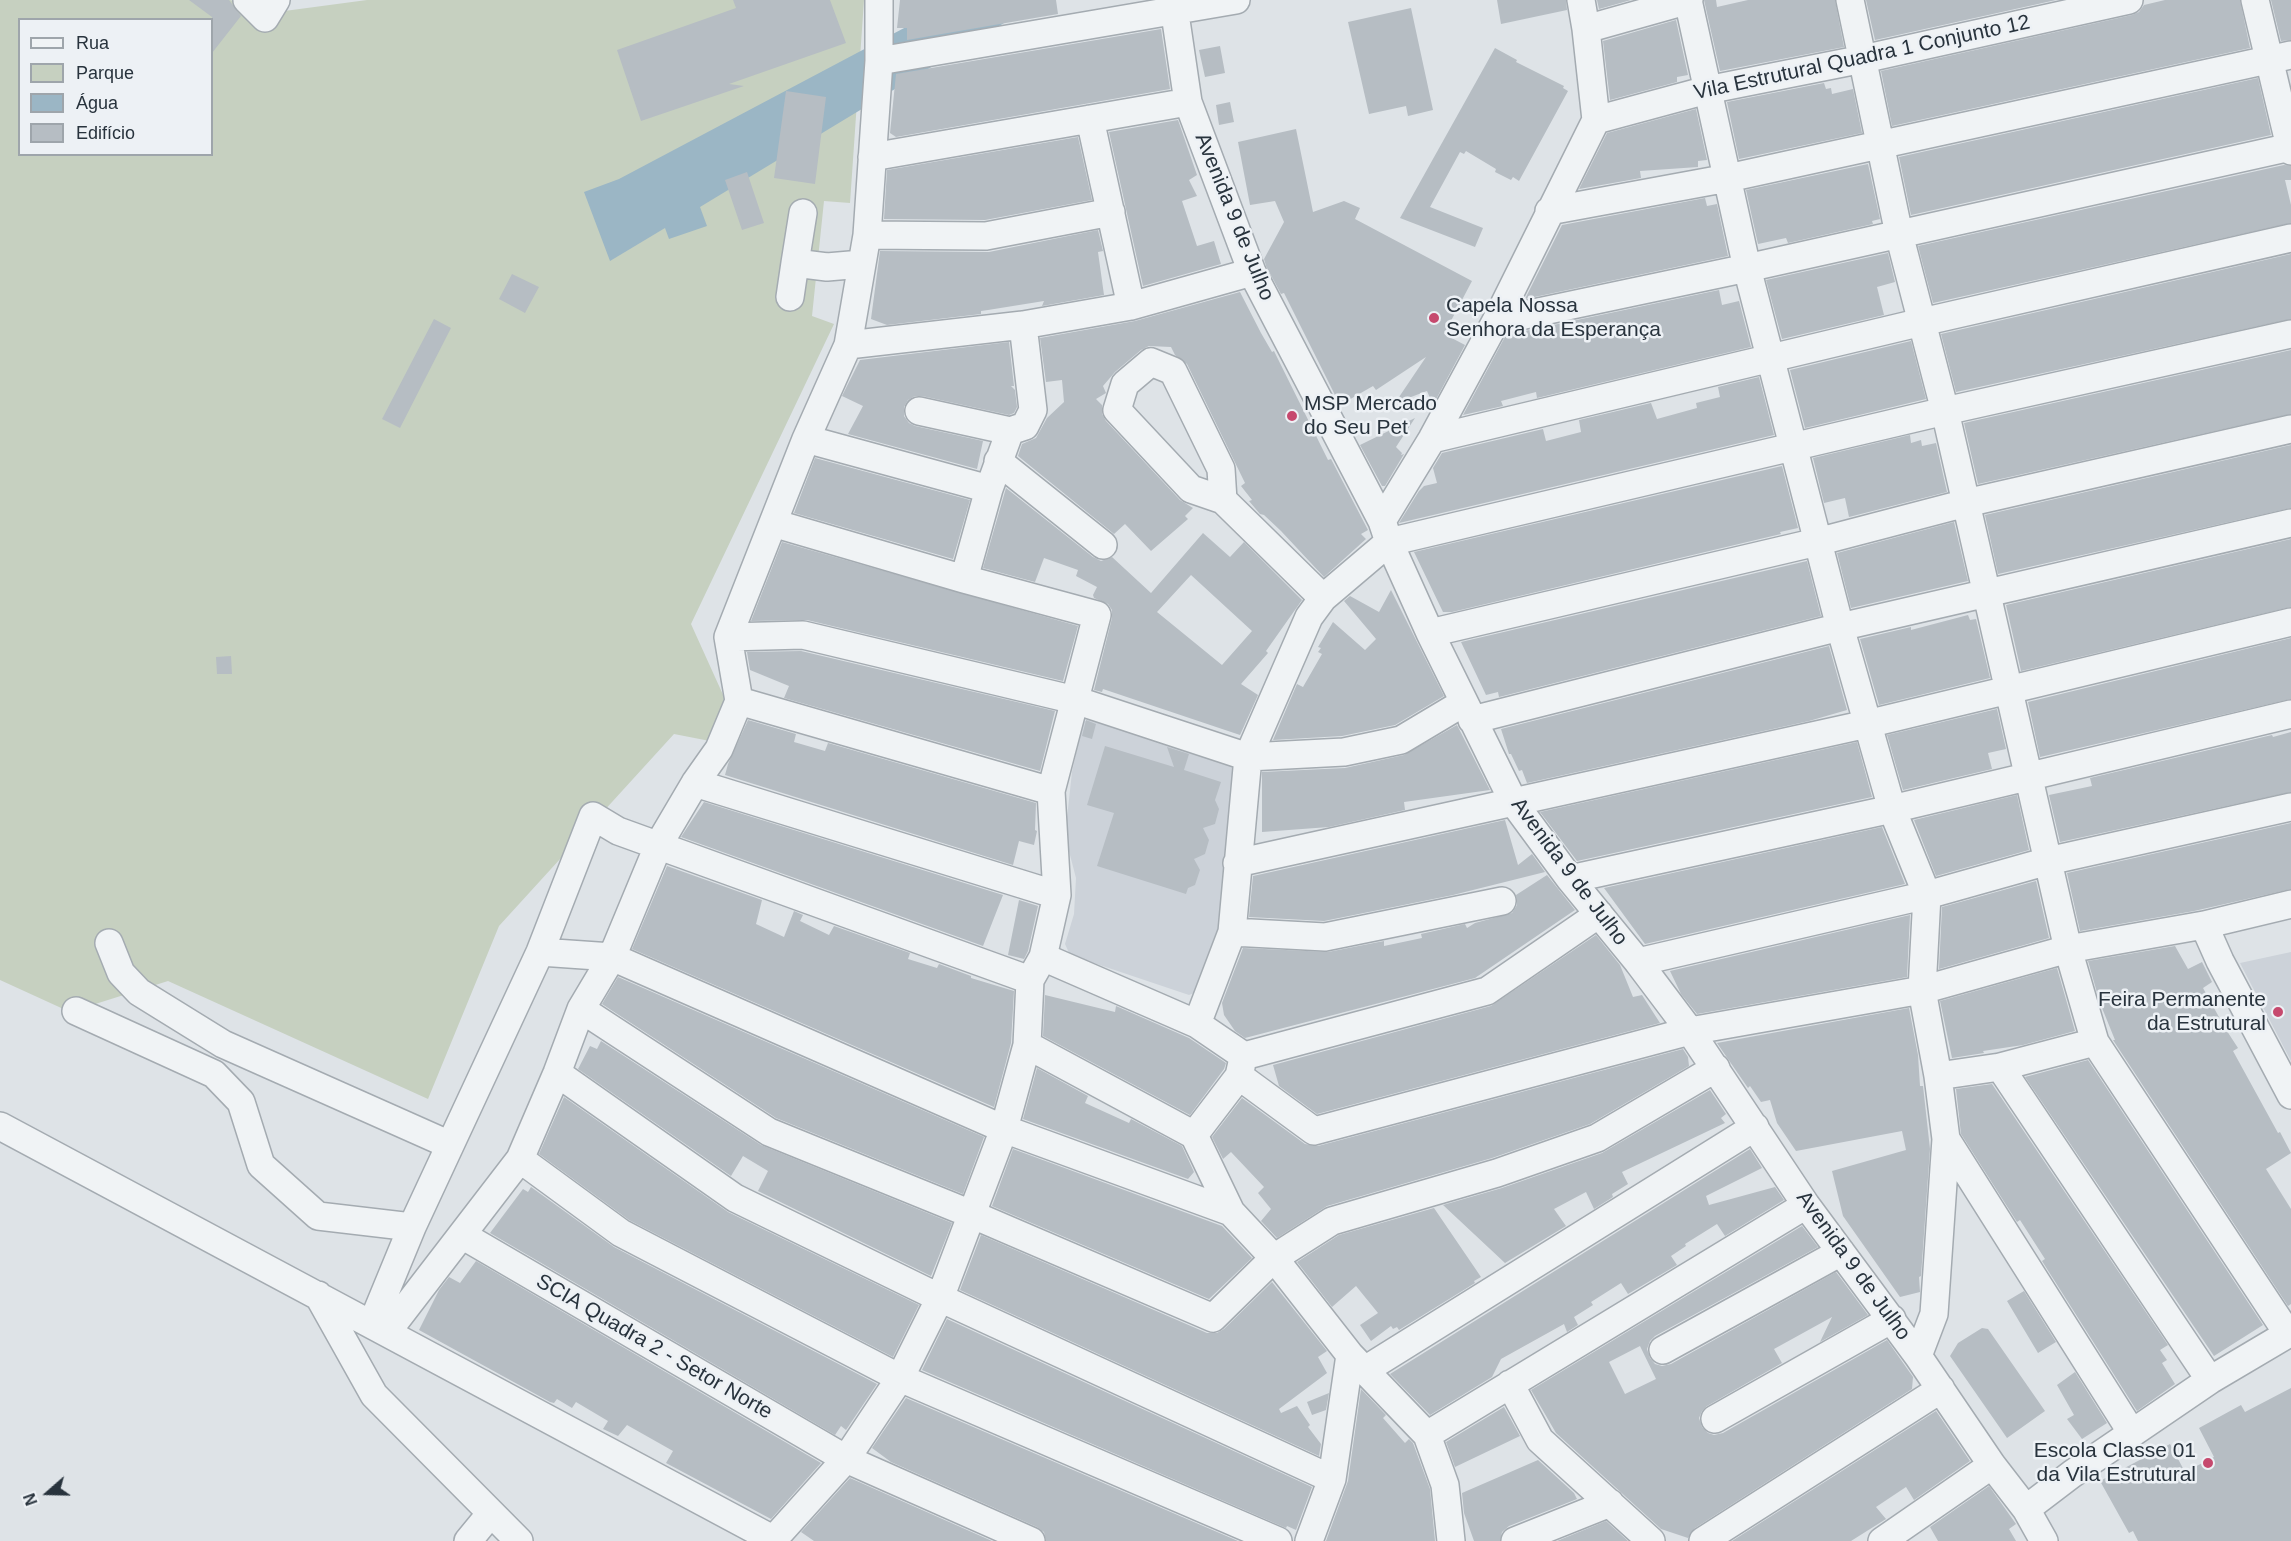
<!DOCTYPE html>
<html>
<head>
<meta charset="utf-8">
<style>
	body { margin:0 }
	#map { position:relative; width:2291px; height:1541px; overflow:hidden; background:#dee3e7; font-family:Helvetica,sans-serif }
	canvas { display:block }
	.legend { position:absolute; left:18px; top:18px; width:195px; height:138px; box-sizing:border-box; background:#edf1f5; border:2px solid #9ea5ab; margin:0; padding:8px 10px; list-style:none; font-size:18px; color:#28333d }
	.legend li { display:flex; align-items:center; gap:12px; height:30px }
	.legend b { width:30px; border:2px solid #9ea5ab }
	.north { position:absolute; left:18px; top:1463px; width:60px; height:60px; -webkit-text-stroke:4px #edf1f5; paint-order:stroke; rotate:250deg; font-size:16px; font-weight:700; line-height:24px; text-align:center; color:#28333d }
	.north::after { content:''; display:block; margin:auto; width:21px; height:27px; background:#28333d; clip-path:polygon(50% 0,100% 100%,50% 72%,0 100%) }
</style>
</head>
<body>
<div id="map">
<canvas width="2291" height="1541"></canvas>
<ul class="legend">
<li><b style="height:8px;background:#f0f3f5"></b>Rua</li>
<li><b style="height:16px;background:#c6d0c0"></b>Parque</li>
<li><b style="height:16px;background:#9bb6c5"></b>Água</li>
<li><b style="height:16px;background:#b6bdc3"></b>Edifício</li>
</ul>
<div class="north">N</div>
</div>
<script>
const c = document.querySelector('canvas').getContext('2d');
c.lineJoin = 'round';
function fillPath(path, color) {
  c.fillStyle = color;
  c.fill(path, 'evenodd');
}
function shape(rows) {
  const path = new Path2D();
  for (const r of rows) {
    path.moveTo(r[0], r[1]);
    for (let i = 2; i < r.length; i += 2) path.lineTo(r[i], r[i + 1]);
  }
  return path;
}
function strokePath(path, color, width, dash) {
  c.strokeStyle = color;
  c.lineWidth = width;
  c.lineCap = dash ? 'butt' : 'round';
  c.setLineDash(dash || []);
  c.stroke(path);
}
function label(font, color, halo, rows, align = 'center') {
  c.font = font + ' Helvetica,sans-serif';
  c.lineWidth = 5;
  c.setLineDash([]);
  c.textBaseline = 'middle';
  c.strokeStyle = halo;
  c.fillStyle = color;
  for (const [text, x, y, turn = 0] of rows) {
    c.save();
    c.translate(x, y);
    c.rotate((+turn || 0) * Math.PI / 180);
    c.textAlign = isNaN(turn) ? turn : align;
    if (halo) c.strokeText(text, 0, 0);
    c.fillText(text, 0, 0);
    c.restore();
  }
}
fillPath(shape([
	[1096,716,1230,759,1238,773,1217,943,1199,991,1189,995,1070,955,1065,944,1074,914,1076,878,1065,836,1072,772,1083,722],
	[2291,952,2291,1061,2240,963]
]), '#ccd2d9');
fillPath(shape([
	[0,0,230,0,277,12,367,0,864,0,850,203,824,201,812,316,834,324,691,624,729,708,715,742,674,734,499,926,428,1099,168,981,70,1012,0,980],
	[20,20,212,20,212,154,20,154]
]), '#c6d0c0');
fillPath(shape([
	[957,0,1042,0,700,207,707,226,669,239,665,228,610,261,584,192,619,179]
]), '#9bb6c5');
fillPath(shape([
	[189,0,229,0,241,16,212,53,212,17],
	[733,0,830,0,846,43,729,84,744,86,641,121,617,50,736,8],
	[900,0,1056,0,1058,14,907,40,907,28,897,28],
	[1497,0,1566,0,1567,10,1501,24],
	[1597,0,1631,0,1599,9],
	[1704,0,1716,0,1717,7,1748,0,1835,0,1844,47,1720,71],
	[1866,0,2056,0,1875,40],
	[2165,0,2240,0,2250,48,1892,126,1881,71,2132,15,2139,12,2144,5],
	[2271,0,2291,0,2291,40,2281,41],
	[1411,8,1433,110,1408,116,1406,106,1369,114,1348,22],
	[1676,20,1688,75,1677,77,1677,82,1610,100,1603,41],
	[1161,29,1170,89,896,137,890,133,896,74],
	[1220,46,1225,73,1205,77,1199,50],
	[1495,48,1517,60,1516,62,1564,86,1563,88,1568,91,1519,181,1513,177,1511,180,1495,172,1496,169,1466,151,1464,154,1460,152,1430,207,1483,228,1475,247,1400,218],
	[2258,78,2271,135,1911,215,1899,157],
	[1824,83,1826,89,1831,88,1832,94,1853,89,1862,133,1739,159,1727,102],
	[786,91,826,97,815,184,774,178],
	[1230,102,1234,122,1219,125,1216,105],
	[1696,109,1707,160,1698,161,1698,167,1640,171,1641,178,1579,189,1607,133],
	[1178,120,1197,175,1189,180,1197,196,1182,201,1197,246,1214,241,1221,264,1143,286,1109,132],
	[1296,129,1313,212,1344,201,1360,208,1355,219,1472,281,1444,334,1465,345,1433,405,1427,391,1395,403,1426,357,1376,390,1373,386,1340,405,1284,293,1281,294,1266,266,1264,259,1284,222,1275,201,1250,205,1238,142],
	[1078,137,1092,200,985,220,884,219,887,170],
	[1868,164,1880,219,1872,221,1873,224,1788,243,1786,238,1758,244,1746,190],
	[2284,165,2291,166,2291,180,2285,180,2291,205,2291,223,1933,303,1918,246],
	[747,172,764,223,742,230,725,180],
	[1705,198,1707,206,1717,204,1728,256,1525,299,1562,225],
	[1098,230,1103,251,1098,252,1104,295,1042,306,1044,301,988,310,981,311,981,314,887,325,871,319,880,251,989,252],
	[1888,253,1895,282,1877,287,1884,315,1782,339,1766,280],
	[2291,254,2291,319,1956,392,1941,334],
	[512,274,539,287,525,313,499,299],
	[1719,290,1722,305,1739,301,1751,347,1537,398,1536,392,1501,401,1503,406,1463,415,1506,335],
	[1240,292,1261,333,1272,352,1274,351,1328,460,1331,459,1368,530,1361,534,1366,539,1324,577,1281,531,1264,515,1260,514,1249,501,1252,500,1241,486,1245,483,1187,364,1175,355,1171,347,1149,346,1141,350,1115,372,1103,386,1106,393,1096,399,1102,405,1102,414,1106,421,1180,500,1193,508,1185,516,1188,519,1151,551,1125,524,1114,534,1018,456,1022,444,1036,438,1047,418,1064,402,1062,380,1046,382,1040,338,1135,321],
	[434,319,451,328,400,428,382,419],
	[1911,341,1926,399,1805,428,1790,370],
	[1009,342,1014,386,1011,386,1015,390,1017,407,1014,413,1009,415,922,396,915,396,908,400,904,407,904,416,909,423,915,426,983,441,977,469,848,434,863,406,842,396,860,360],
	[2291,350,2291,414,1978,484,1964,423],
	[1759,377,1774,435,1399,523,1419,491,1424,486,1437,483,1433,468,1442,453,1543,429,1546,441,1581,432,1579,420,1651,403,1657,419,1697,408,1696,403,1720,397,1718,387],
	[1415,418,1396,447,1402,453,1401,455,1404,454,1385,486,1382,486,1360,445],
	[1910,435,1911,443,1921,440,1922,446,1936,443,1947,492,1849,517,1845,498,1824,503,1813,458],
	[2291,445,2291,508,1998,574,1985,515],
	[815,458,970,500,953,559,794,513],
	[1782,466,1798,528,1780,532,1781,534,1452,612,1443,612,1414,552],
	[1006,488,1093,557,1101,561,1112,557,1151,593,1203,533,1230,557,1244,542,1302,600,1266,651,1268,653,1241,684,1258,695,1240,735,1103,689,1102,692,1094,690,1112,618,1112,610,1108,604,1094,598,1093,595,1097,587,1076,576,1078,570,1044,558,1035,582,983,568],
	[1191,575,1252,631,1222,665,1157,612],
	[1954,522,1968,581,1851,608,1837,553],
	[2291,539,2291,607,2021,671,2006,605],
	[782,542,1078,626,1063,681,807,620,751,621],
	[1807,561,1821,616,1499,697,1498,692,1486,695,1461,642],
	[1391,590,1444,696,1395,725,1342,736,1273,740,1297,684,1303,687,1322,654,1318,652,1321,648,1318,647,1333,622,1365,650,1376,639,1344,601,1350,596,1379,612],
	[1968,615,1970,620,1976,619,1990,678,1879,705,1860,639,1911,627,1911,630],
	[2291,638,2291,699,2040,757,2028,702],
	[1829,646,1847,710,1809,721,1527,783,1522,770,1519,771,1511,754,1509,754,1501,729],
	[801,651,1055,711,1040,771,784,698,789,686,750,670,747,652],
	[231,656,232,674,217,674,216,657],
	[1997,709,2006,749,1988,753,1992,769,1903,790,1887,735],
	[748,720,796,734,794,742,825,751,828,743,1036,803,1035,830,1037,831,1034,845,1019,841,1013,865,725,775,728,764],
	[1086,720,1096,724,1092,739,1082,736],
	[1457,725,1490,790,1404,802,1405,810,1329,827,1262,832,1262,772,1345,768,1404,755],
	[2291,732,2291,792,2060,842,2049,795,2092,786,2090,778,2272,735,2273,737],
	[1857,742,1872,797,1577,861,1540,812],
	[1105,746,1174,767,1167,747,1189,754,1184,770,1221,782,1215,800,1219,809,1215,824,1203,828,1209,840,1205,854,1194,859,1200,870,1195,885,1188,888,1186,894,1097,866,1114,813,1087,805],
	[2017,795,2029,850,1936,876,1914,820],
	[704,802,1003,895,983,946,681,837],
	[1505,820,1518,865,1532,854,1545,872,1453,895,1324,921,1249,917,1253,876],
	[2291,823,2291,889,2194,911,2080,931,2067,873],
	[1882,827,1905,884,1645,944,1604,888],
	[667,866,762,900,756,924,784,937,794,911,803,915,800,921,829,935,834,926,910,953,908,959,937,968,939,964,971,976,971,978,1014,991,1011,1043,994,1107,632,949],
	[1547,875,1575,910,1475,978,1245,1038,1235,1031,1224,1015,1222,1003,1243,948,1328,952,1384,941,1384,946,1422,938,1421,934,1465,924,1467,928,1475,923,1512,913,1517,905,1516,895],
	[2036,881,2049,938,1939,969,1942,907],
	[1019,900,1038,906,1028,951,1024,959,1008,955],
	[1910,915,1907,977,1697,1014,1681,994,1670,971],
	[1596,935,1620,965,1633,997,1642,995,1660,1023,1317,1114,1279,1086,1273,1065,1491,1006],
	[2175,946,2188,969,2202,962,2212,982,2203,988,2225,1028,2238,1048,2233,1051,2278,1133,2280,1132,2291,1153,2266,1169,2291,1209,2291,1304,2288,1306,2113,1040,2115,1040,2100,1003,2088,961],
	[2057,968,2075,1031,2023,1045,1983,1051,1984,1053,1952,1058,1940,1001],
	[618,977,984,1137,963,1194,776,1118,602,1004],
	[1045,995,1115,1012,1116,1006,1189,1038,1226,1063,1224,1069,1190,1115,1043,1036],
	[1909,1008,1918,1055,1920,1086,1923,1086,1930,1149,1921,1276,1919,1277,1920,1292,1900,1297,1843,1216,1832,1171,1906,1150,1902,1131,1796,1151,1777,1123,1770,1100,1761,1102,1750,1086,1748,1088,1717,1043],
	[601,1041,761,1145,952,1223,931,1276,758,1191,768,1171,743,1156,731,1176,578,1069,590,1046,597,1049],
	[1683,1049,1688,1057,1689,1066,1590,1124,1492,1158,1327,1206,1277,1238,1261,1221,1271,1209,1258,1193,1264,1187,1231,1152,1223,1159,1212,1137,1242,1098,1305,1144,1318,1146],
	[2088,1060,2263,1325,2214,1356,2025,1077],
	[1037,1068,1088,1096,1085,1103,1129,1123,1131,1119,1182,1146,1194,1172,1188,1179,1023,1119],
	[1992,1084,2168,1345,2160,1350,2167,1360,2162,1363,2175,1384,2137,1411,2042,1261,2045,1259,2020,1220,2017,1222,1961,1134,1956,1089],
	[1710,1090,1726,1114,1721,1118,1725,1123,1622,1172,1628,1184,1612,1194,1613,1197,1594,1209,1586,1192,1554,1209,1566,1226,1505,1263,1443,1205,1502,1188,1602,1153],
	[564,1097,728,1212,919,1305,893,1357,629,1220,539,1154],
	[1013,1149,1222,1226,1252,1258,1209,1299,992,1206],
	[1750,1149,1762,1168,1706,1196,1709,1205,1775,1187,1784,1200,1725,1236,1717,1224,1685,1244,1686,1246,1671,1256,1677,1265,1628,1294,1621,1283,1591,1302,1593,1305,1574,1317,1578,1325,1567,1332,1564,1324,1501,1359,1492,1377,1430,1415,1390,1374],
	[531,1187,614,1247,877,1384,846,1430,841,1426,835,1435,490,1233,523,1189,528,1192],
	[1434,1208,1481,1277,1474,1281,1475,1283,1399,1330,1397,1327,1393,1329,1391,1326,1371,1341,1360,1325,1378,1313,1356,1286,1332,1307,1297,1262,1339,1235],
	[1802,1226,1818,1247,1655,1336,1650,1341,1647,1349,1650,1358,1655,1364,1662,1366,1671,1364,1836,1272,1868,1315,1820,1342,1832,1317,1774,1349,1782,1363,1707,1406,1702,1411,1699,1418,1702,1427,1708,1433,1714,1435,1723,1433,1887,1340,1913,1377,1912,1389,1695,1528,1688,1538,1661,1529,1556,1433,1531,1390],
	[1640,1346,1656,1379,1625,1394,1609,1362],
	[981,1235,1207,1333,1217,1333,1224,1329,1272,1282,1327,1351,1318,1357,1327,1373,1279,1409,1281,1413,1297,1406,1310,1425,1308,1427,1321,1444,1319,1456,960,1290],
	[476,1261,821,1463,771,1519,666,1463,673,1451,627,1425,618,1436,603,1429,608,1421,576,1402,572,1408,557,1399,554,1403,550,1402,419,1330,439,1290,449,1277,460,1283],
	[2024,1291,2056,1342,2038,1353,2007,1301],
	[947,1319,1312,1487,1296,1530,1287,1526,1286,1528,922,1370],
	[1982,1328,1988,1329,2045,1411,2007,1438,1950,1356,1958,1343],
	[2075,1372,2107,1423,2082,1439,2067,1419,2074,1415,2057,1385],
	[2291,1388,2291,1541,2138,1541,2133,1531,2129,1533,2100,1481,2170,1444,2185,1472,2214,1457,2199,1428,2241,1405,2245,1412],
	[1361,1389,1386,1415,1383,1418,1405,1443,1409,1439,1413,1443,1430,1489,1435,1541,1326,1541,1348,1481],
	[1329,1393,1326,1410,1312,1415,1307,1402],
	[906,1398,1238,1541,1046,1541,1044,1532,1037,1527,891,1462,872,1448],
	[1504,1407,1520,1436,1455,1467,1446,1442],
	[1936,1411,1970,1461,1914,1500,1906,1487,1876,1507,1886,1519,1851,1541,1732,1541],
	[1538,1460,1574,1493,1577,1499,1509,1526,1502,1532,1500,1541,1474,1541,1464,1513,1462,1493],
	[850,1478,992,1541,814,1541,801,1532],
	[1989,1486,2016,1524,2009,1529,2016,1541,1938,1541,1930,1527],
	[1606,1521,1628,1541,1557,1541]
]), '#b6bdc3');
const minor = shape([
	[247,0,265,18,276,0],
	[1173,0,1188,102,1252,272,1382,521,1389,542,1430,633,1514,803,1570,879,1638,962,1690,1031,1806,1205,1918,1356,1992,1465,2026,1509,2044,1541],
	[1581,0,1586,29,1596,120],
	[1688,0,1747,268,1840,627,1892,809,1927,895,1922,990,1938,1076,1946,1139,1934,1314,1918,1356],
	[1850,0,1899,234,1945,411,2068,949,2095,1042,2288,1334],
	[2255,0,2291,151],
	[1586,29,1689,0],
	[879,61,1236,0],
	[1090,119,1131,306],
	[1596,120,1707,90,1863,59,2129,0],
	[872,157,1188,102],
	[1549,211,1728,178,2291,55],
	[803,213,795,263,827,267,862,264],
	[867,235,986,236,1111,212],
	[790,297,795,263],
	[1496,321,1747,268,2291,147],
	[848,345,1023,325,1131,306,1252,272],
	[919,411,1010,431,1025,426,1033,410,1023,325],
	[806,439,989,489],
	[1432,439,1922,322,2291,238],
	[998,461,1103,545],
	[1223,500,1191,489,1117,410,1125,384,1151,362,1173,371,1221,469,1223,500,1323,598],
	[1382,521,1432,439,1496,321,1596,120],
	[773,523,964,579,1097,615,1051,791,1057,895,1043,957,1030,980,1027,1045,1004,1129,940,1298,900,1378,846,1459,773,1540],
	[964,579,989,489,1010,431],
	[1430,633,1817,542,1966,503,2291,429],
	[728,637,803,635,1075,700,1248,757,1344,752,1401,740,1463,703],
	[739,701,1051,791],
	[1472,720,1840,627,2291,523],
	[695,783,1057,895],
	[1237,863,1867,724,2291,622],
	[1570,879,1892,809,2291,714],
	[2204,925,2220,961,2291,1095],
	[1232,932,1325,937,1502,901],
	[109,943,121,973,139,992,223,1044,450,1145],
	[540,952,612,957,1004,1129,1231,1212],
	[1043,957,1197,1024,1244,1056,1487,991,1599,914],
	[1638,962,1927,895,2048,861,2291,807],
	[581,1009,769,1132,971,1214,1213,1318,1274,1258,1332,1221,1497,1173,1597,1138,1716,1068],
	[76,1011,214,1074,241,1102,261,1165,318,1216,412,1227],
	[1197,1024,1232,932,1248,757,1309,617,1323,598,1389,542,1945,411,2291,334],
	[1027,1045,1194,1135,1231,1212,1274,1258,1350,1355,1427,1435,1445,1485,1451,1541],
	[2000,1067,2210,1380],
	[557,1073,735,1198,940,1298,1332,1479],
	[1239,1076,1314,1131,1690,1031,1922,990,2068,949,2204,925,2291,904],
	[1938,1076,2000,1067,2095,1042],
	[0,1126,776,1541],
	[1194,1135,1239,1076,1243,1058],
	[1946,1139,2132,1433],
	[520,1159,621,1233,900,1378,1278,1541],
	[462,1235,846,1459,1031,1541],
	[318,1295,374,1395,519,1541],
	[372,1324,412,1227,540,952,593,816,618,831,1030,980],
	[387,1332,520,1159,557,1073,581,1009,612,957,659,844,695,783,719,749,739,701,728,637,806,439,848,345,867,235,879,61,879,0],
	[1663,1350,1841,1252],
	[1365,1370,1755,1127],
	[1510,1384,1540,1440,1651,1541],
	[1715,1419,1892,1319],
	[1427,1435,1806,1205],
	[2026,1509,2072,1474,2210,1380,2291,1332],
	[468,1541,491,1513],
	[1309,1541,1332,1479,1350,1355],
	[1515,1541,1610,1503],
	[1703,1541,1941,1389],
	[1882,1541,1992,1465]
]);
strokePath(minor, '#a4abb1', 30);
strokePath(minor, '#f0f3f5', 27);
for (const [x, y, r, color] of [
	[1434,318,6,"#c6496e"],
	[1292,416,6,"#c6496e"],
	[2278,1012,6,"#c6496e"],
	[2208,1463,6,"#c6496e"]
]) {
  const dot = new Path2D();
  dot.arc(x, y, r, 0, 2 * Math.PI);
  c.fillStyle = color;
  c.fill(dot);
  strokePath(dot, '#edf1f5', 2);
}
label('21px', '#28333d', '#edf1f5', [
	["Vila Estrutural Quadra 1 Conjunto 12",1862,58,-12],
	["Avenida 9 de Julho",1234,217,68],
	["Avenida 9 de Julho",1569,872,53],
	["Avenida 9 de Julho",1853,1266,54],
	["SCIA Quadra 2 - Setor Norte",654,1347,30]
]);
label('21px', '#28333d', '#edf1f5', [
	["Capela Nossa",1446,306],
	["Senhora da Esperança",1446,330],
	["MSP Mercado",1304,404],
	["do Seu Pet",1304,428],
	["Feira Permanente",2266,1000,"right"],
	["da Estrutural",2266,1024,"right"],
	["Escola Classe 01",2196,1451,"right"],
	["da Vila Estrutural",2196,1475,"right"]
], 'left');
</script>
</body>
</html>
